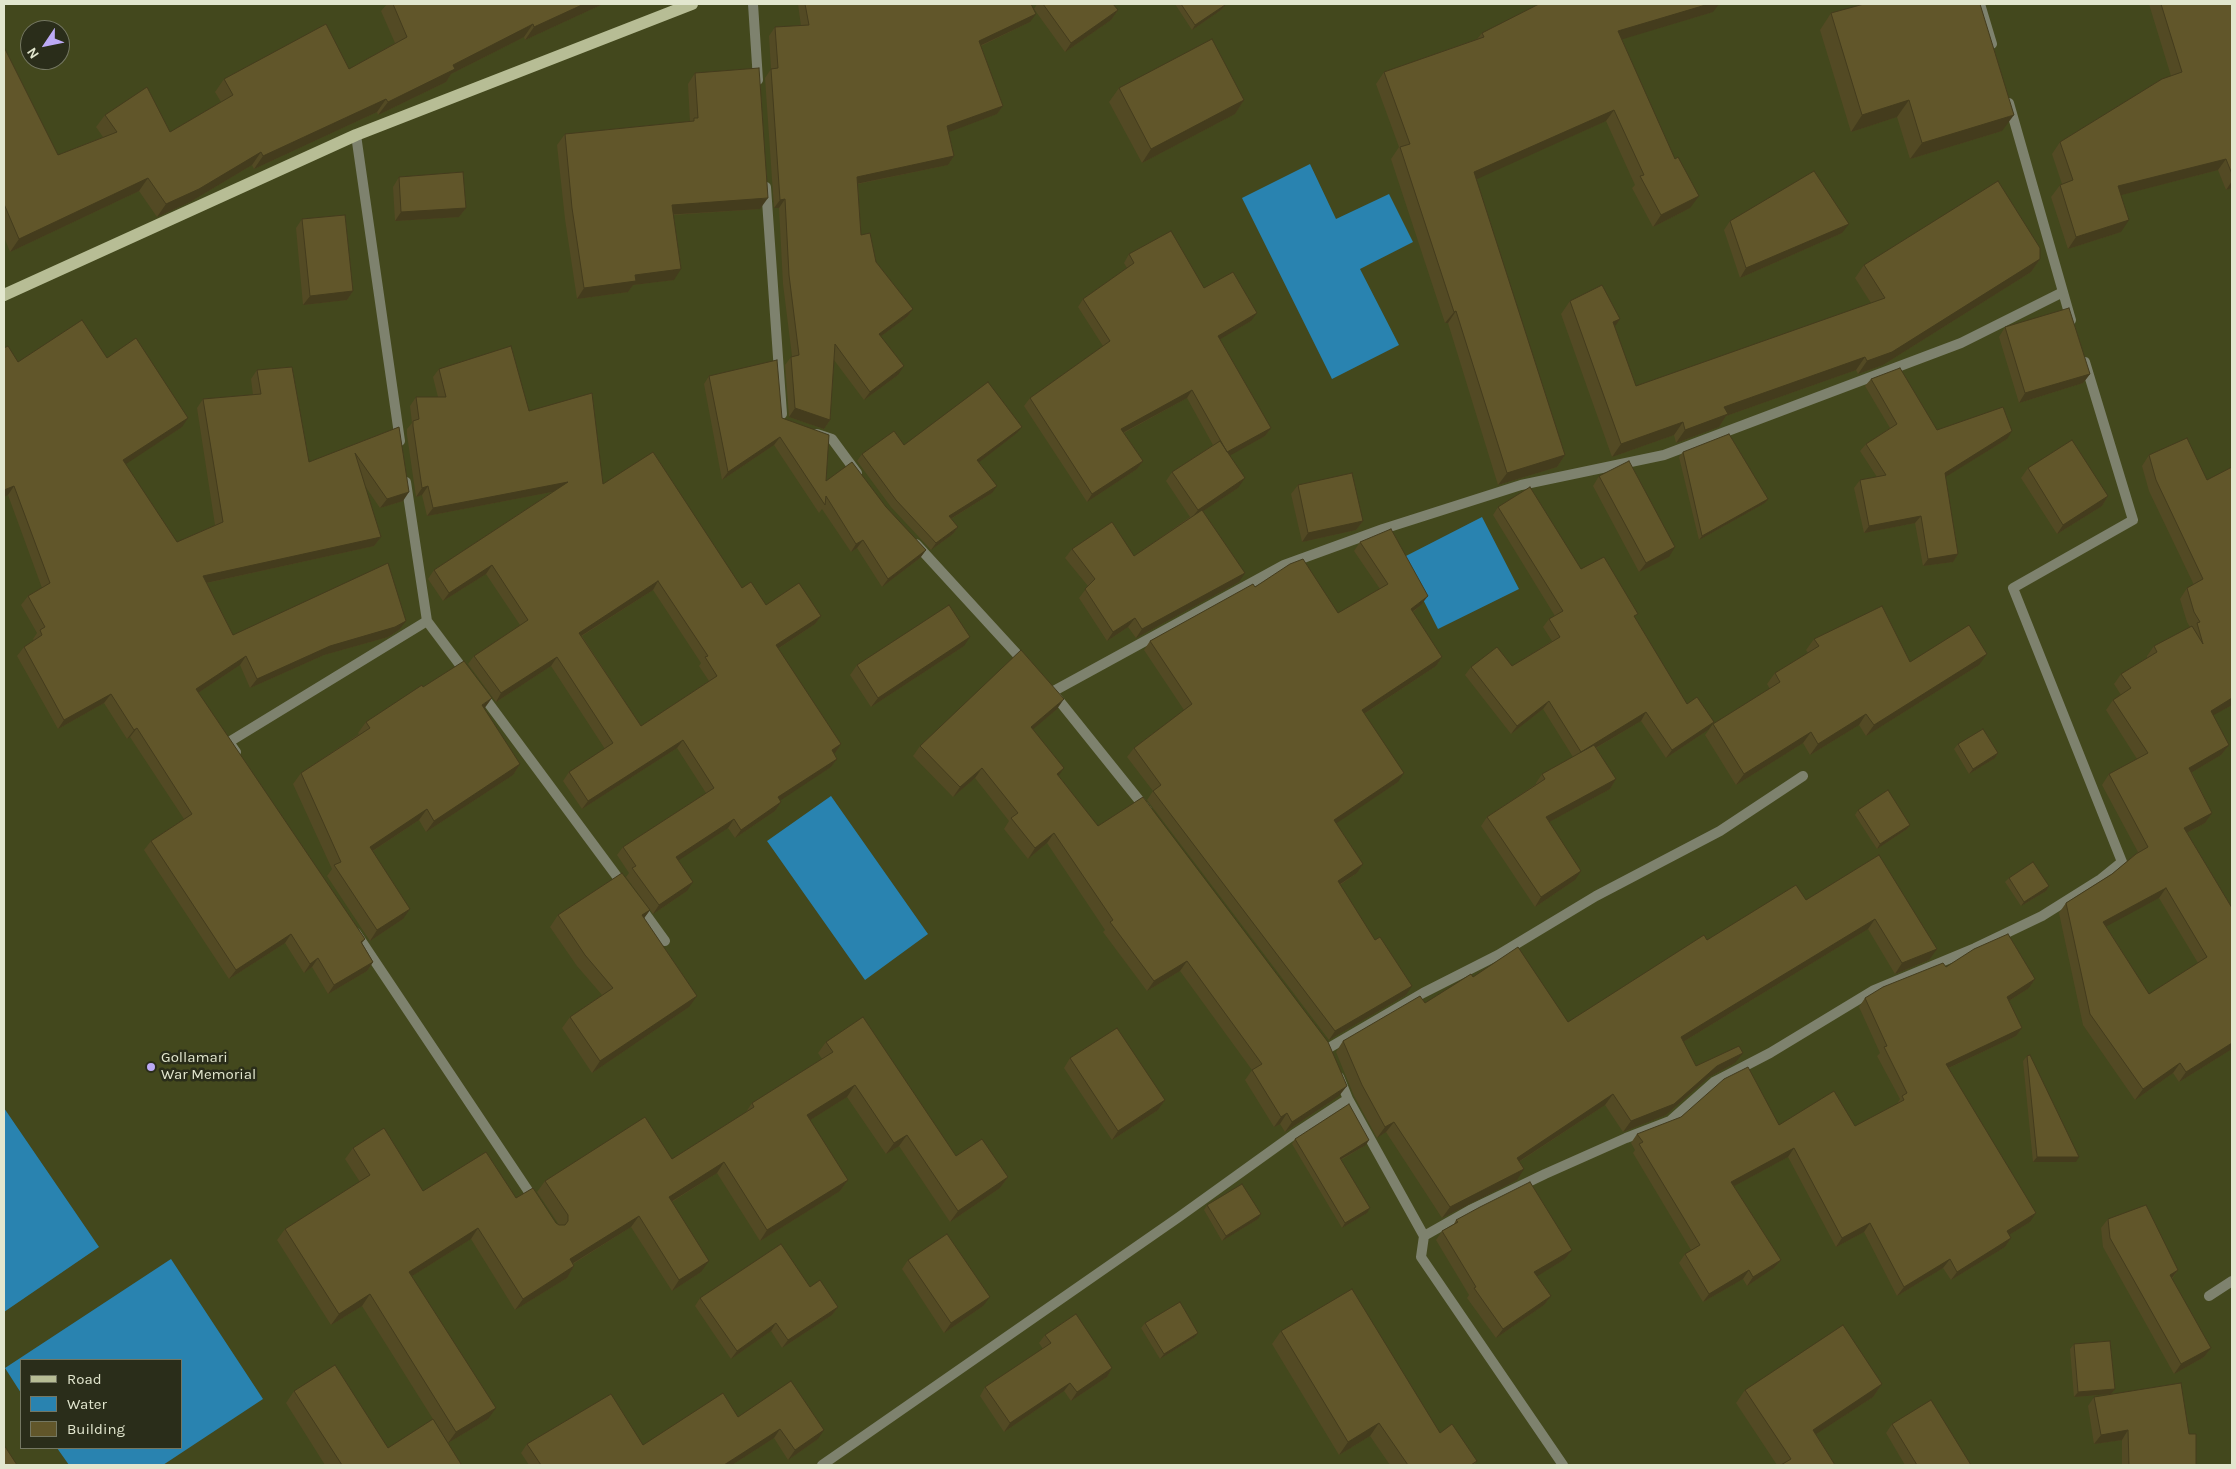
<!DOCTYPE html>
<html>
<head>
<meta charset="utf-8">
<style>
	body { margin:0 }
	#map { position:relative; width:2236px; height:1469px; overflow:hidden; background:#43481d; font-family:Karla,sans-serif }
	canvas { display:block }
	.frame { position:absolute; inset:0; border:5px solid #e2e6ce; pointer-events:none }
	.legend { position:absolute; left:20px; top:1359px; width:162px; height:90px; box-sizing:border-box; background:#2a2d1a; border:1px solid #747762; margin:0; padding:6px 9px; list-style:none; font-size:15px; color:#e2e6ce }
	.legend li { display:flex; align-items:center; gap:10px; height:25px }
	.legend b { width:25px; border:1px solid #747762 }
	.north { position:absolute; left:20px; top:20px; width:50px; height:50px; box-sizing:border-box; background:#2a2d1a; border:1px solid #747762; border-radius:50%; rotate:236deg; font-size:14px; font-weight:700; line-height:20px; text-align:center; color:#e2e6ce }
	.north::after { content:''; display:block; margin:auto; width:18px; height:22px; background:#bcaaf5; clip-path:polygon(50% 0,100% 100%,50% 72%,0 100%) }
</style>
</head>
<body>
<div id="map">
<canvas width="2236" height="1469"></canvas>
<div class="frame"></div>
<ul class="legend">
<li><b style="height:6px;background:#b7bd95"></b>Road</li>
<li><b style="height:14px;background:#2983b0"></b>Water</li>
<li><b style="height:14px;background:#61562a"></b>Building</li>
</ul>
<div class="north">N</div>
</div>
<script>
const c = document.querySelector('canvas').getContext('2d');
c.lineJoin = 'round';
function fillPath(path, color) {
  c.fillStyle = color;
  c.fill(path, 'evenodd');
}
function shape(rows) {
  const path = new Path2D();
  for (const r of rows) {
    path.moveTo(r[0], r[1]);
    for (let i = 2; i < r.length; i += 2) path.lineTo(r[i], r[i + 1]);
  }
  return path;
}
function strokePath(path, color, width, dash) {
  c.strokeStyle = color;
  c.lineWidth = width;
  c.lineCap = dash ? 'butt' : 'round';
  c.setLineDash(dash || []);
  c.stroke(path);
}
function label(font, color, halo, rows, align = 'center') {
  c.font = font + ' Karla,sans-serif';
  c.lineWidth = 5;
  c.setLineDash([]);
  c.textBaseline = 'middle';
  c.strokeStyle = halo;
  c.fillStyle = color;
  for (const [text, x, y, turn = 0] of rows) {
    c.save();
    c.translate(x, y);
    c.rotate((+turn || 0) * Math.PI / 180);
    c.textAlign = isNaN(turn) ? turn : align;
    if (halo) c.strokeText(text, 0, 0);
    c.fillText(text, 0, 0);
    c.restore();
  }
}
fillPath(shape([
	[1310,164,1336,219,1389,194,1413,242,1360,269,1399,345,1332,379,1242,198],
	[1482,517,1519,589,1438,629,1402,558],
	[831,796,928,934,865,980,767,841],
	[4,1108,99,1247,4,1312],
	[171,1259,263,1399,163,1465,69,1465,57,1448,181,1448,181,1360,21,1360,21,1393,5,1368]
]), '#2983b0');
strokePath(shape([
	[753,4,758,80],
	[1980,4,1992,44],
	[2009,103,2071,320],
	[356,135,400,441],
	[766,187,782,414],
	[817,434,832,439,857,473],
	[406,482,427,621,466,673],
	[916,544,1026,664],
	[1052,692,1284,565,1383,529,1521,485,1664,455,1961,343,2063,292],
	[481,693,624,886],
	[1053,693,1147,810],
	[236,752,229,742,427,621],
	[639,905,665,941],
	[356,933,535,1201],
	[1327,1049,1423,993,1498,955,1596,896,1720,831,1803,776],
	[1339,1077,1348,1099,1424,1236,1421,1257,1563,1465],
	[1424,1236,1470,1210,1545,1174,1626,1138,1670,1121,1714,1082,1770,1053,1874,990,1975,948,2042,916,2101,879,2122,862,2013,588,2133,520,2085,362],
	[2209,1296,2232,1281],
	[822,1465,1179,1217,1293,1135,1348,1099]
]), '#7e826e', 10);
strokePath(shape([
	[4,295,356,135,692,4]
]), '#b7bd95', 12);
fillPath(shape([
	[387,4,603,4,525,40,524,37,451,74,446,82,378,115,377,112,254,169,252,165,190,202,157,217,139,191,10,252,4,237,4,47,58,155,103,137,96,127,105,115,170,132,221,102,215,92,224,79,349,69,395,43,381,11],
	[798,4,1031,4,1030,22,981,46,1003,106,997,114,948,132,954,156,948,165,858,184,861,235,876,262,913,309,907,317,881,336,898,375,864,400,834,360,830,420,824,429,789,417,785,365,791,357,792,356,783,284,779,208,774,208,765,78,771,69,769,36,775,27,801,26],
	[1037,4,1113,4,1118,10,1111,20,1065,52,1034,9],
	[1175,4,1224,4,1225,5,1221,10,1192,30],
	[1860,4,1980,4,2002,131,1910,159,1897,117,1851,132,1820,30,1831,13,1861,5],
	[2149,4,2232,4,2232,188,2226,190,2218,170,2121,195,2121,232,2068,249,2051,197,2060,185,2062,184,2052,154,2060,142,2171,76],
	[1713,12,1622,39,1690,208,1653,227,1632,188,1635,185,1606,121,1476,179,1565,455,1557,467,1498,485,1448,323,1445,323,1391,159,1399,147,1376,84,1384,72,1477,39,1482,33],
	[695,73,760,209,673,215,674,280,633,285,628,292,577,299,565,219,557,145,565,134,690,122,688,84],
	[1119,88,1244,100,1235,114,1142,163,1109,102],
	[399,177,466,208,459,217,395,221,393,187],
	[302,219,353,291,347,300,303,305,296,228],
	[1730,221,1842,233,1740,278,1724,230],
	[1129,254,1204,288,1251,321,1220,339,1271,428,1265,436,1230,455,1238,488,1203,511,1239,582,1136,638,1128,627,1107,641,1079,598,1088,586,1065,558,1072,549,1134,556,1190,517,1166,481,1172,472,1213,445,1187,398,1124,433,1143,461,1137,469,1087,502,1024,406,1030,398,1103,346,1078,307,1083,299,1127,268,1124,263],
	[2040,259,2031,272,1883,365,1858,374,1856,370,1726,416,1719,427,1676,443,1674,435,1612,457,1561,314,1570,301,1620,319,1614,326,1636,386,1871,303,1855,278,1864,265],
	[2005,327,2090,374,2083,383,2019,403,1999,337],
	[4,348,18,362,107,358,182,427,125,464,177,542,215,525,197,408,203,399,253,395,251,379,257,370,309,462,399,427,403,501,380,508,365,486,381,537,374,546,207,583,233,635,399,630,388,637,324,655,250,688,240,665,198,693,365,939,362,943,373,962,367,971,328,994,312,967,304,973,285,943,229,979,144,850,151,841,184,819,130,737,127,739,104,703,58,729,17,656,24,647,34,640,33,639,37,633,21,605,28,596,42,588,8,495,4,497],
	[439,369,529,411,603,484,766,605,821,616,815,624,778,649,841,744,834,754,837,759,831,767,780,800,781,802,775,811,735,838,728,828,678,860,687,891,653,914,626,877,629,873,617,855,623,847,706,793,677,748,582,809,563,781,569,772,605,749,551,666,496,702,468,664,474,656,520,625,486,574,443,601,428,579,434,570,552,492,427,516,422,495,416,497,407,435,407,429,412,423,410,406,416,397,438,397,433,377],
	[653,590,701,663,699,666,709,681,641,726,582,636],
	[709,376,782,418,826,481,886,507,926,550,920,558,882,587,857,548,851,552,822,509,819,513,774,445,722,480,704,384],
	[1871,379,1937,430,2007,439,1945,477,1958,554,1953,562,1923,566,1915,523,1864,533,1854,488,1860,480,1877,477,1860,451,1866,444,1890,428,1865,386],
	[1017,433,979,462,992,493,951,519,958,527,953,534,931,550,891,507,857,461,862,454,904,445],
	[1683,452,1768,499,1765,503,1699,540,1679,457],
	[2149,455,2207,480,2232,467,2232,705,2213,715,2229,745,2221,755,2192,772,2212,813,2205,823,2187,833,2232,908,2232,1049,2179,1082,2173,1073,2135,1100,2083,1025,2059,913,2066,903,2112,874,2138,852,2102,785,2109,774,2137,759,2106,710,2113,700,2121,695,2114,684,2121,674,2147,658,2147,656,2154,646,2190,627,2187,622,2180,599,2187,588,2194,585,2149,491,2142,466],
	[2159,898,2198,963,2149,994,2106,926],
	[2028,468,2108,496,2102,506,2057,534,2021,478],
	[1599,476,1669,557,1639,572,1593,486],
	[1298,485,1363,521,1356,530,1302,542,1291,494],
	[1498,507,1581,569,1635,618,1687,704,1708,730,1666,758,1641,721,1596,748,1616,779,1610,789,1549,822,1575,880,1535,907,1481,826,1487,817,1536,784,1536,783,1542,774,1573,757,1543,709,1511,734,1465,675,1471,667,1512,666,1552,641,1543,627,1549,619,1555,616,1493,515],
	[1360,542,1421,605,1413,612,1442,657,1436,666,1364,714,1398,782,1336,823,1363,864,1357,873,1340,885,1406,995,1329,1040,1147,800,1153,791,1127,757,1134,748,1184,710,1144,650,1150,641,1255,587,1338,613,1380,589,1354,551],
	[1814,639,1910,662,1979,665,1866,736,1859,725,1810,755,1803,743,1736,785,1705,735,1713,724,1770,689,1767,684,1775,673,1808,653,1806,650],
	[964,646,871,707,850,675,857,665],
	[423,687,484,709,520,764,513,775,426,832,419,820,373,851,403,919,370,941,327,876,332,869,293,784,301,773,359,734,358,733,366,722],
	[1057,709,1033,729,1058,776,1098,826,1339,1096,1285,1132,1280,1124,1274,1127,1245,1080,1252,1070,1180,971,1147,991,1103,932,1105,930,1047,843,1028,859,1004,829,1009,821,975,778,953,797,913,756,920,746],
	[1958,744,1998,753,1995,758,1969,774,1954,749],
	[1858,810,1910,825,1907,829,1877,849,1855,815],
	[1879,855,1929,960,1895,974,1868,929,1683,1042,1696,1066,1735,1063,1709,1077,1666,1115,1623,1132,1605,1105,1519,1162,1517,1180,1442,1218,1386,1132,1377,1138,1354,1096,1336,1052,1343,1041,1425,1003,1473,977,1568,1022,1707,940,1806,900],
	[2009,878,2046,891,2021,906,2005,882],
	[650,910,644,918,689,1007,592,1073,562,1028,570,1017,602,995,577,966,550,927,558,915],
	[1946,967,2035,979,2029,988,2009,1001,2022,1028,2016,1036,1949,1068,2030,1222,2009,1235,2011,1238,2005,1247,1951,1280,1943,1268,1897,1296,1864,1232,1836,1247,1788,1157,1734,1186,1781,1260,1774,1268,1747,1286,1743,1279,1703,1302,1679,1263,1685,1254,1691,1250,1633,1153,1635,1150,1631,1143,1637,1134,1779,1125,1855,1126,1897,1104,1900,1099,1877,1056,1880,1053,1859,1007,1865,998],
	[826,1042,956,1156,1008,1177,1000,1188,950,1222,899,1146,886,1154,847,1097,810,1120,848,1180,840,1191,760,1241,717,1173,672,1202,701,1272,672,1291,631,1227,573,1264,574,1266,567,1278,515,1310,471,1239,412,1276,488,1419,448,1443,362,1306,331,1325,277,1240,285,1229,360,1182,345,1159,353,1148,423,1191,516,1198,559,1225,537,1192,545,1181,672,1159,746,1112,752,1103,822,1059,818,1053],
	[2027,1056,2076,1162,2033,1162,2023,1061],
	[1070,1058,1165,1100,1158,1110,1112,1140,1064,1068],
	[1295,1139,1366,1145,1341,1160,1367,1213,1342,1228,1292,1144],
	[1207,1205,1258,1219,1222,1241,1204,1210],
	[2108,1219,2178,1270,2172,1279,2211,1348,2204,1357,2174,1374,2103,1247,2101,1228],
	[1456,1220,1572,1250,1565,1259,1537,1276,1551,1296,1544,1305,1496,1338,1467,1298,1469,1295,1436,1240,1442,1231,1454,1224],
	[908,1260,983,1306,944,1333,902,1269],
	[700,1298,838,1307,832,1315,782,1348,771,1331,731,1359,695,1306],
	[1145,1323,1195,1337,1160,1359,1141,1328],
	[1281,1331,1477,1461,1474,1465,1390,1465,1370,1436,1339,1455,1272,1344],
	[1045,1335,1112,1368,1107,1377,1071,1401,1064,1391,1004,1432,980,1396,985,1387,1043,1349,1039,1343],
	[2074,1344,2115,1389,2111,1394,2074,1397,2070,1349],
	[1882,1384,1873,1397,1816,1434,1835,1465,1777,1465,1736,1403,1745,1390],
	[294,1391,388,1448,461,1465,325,1465,286,1403],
	[2094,1397,2189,1434,2196,1465,2122,1465,2122,1440,2094,1444,2088,1406],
	[738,1417,818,1439,788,1460,774,1438,732,1465,529,1465,521,1453,527,1444,643,1445],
	[1892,1424,1971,1465,1905,1465,1886,1433]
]), '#534a24');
fillPath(shape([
	[584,4,603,4,525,40,534,27],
	[1709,4,1719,4,1713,12,1610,43,1618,31],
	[1225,5,1221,10,1192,30,1195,25],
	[1118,10,1111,20,1065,52,1071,43],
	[1036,14,1030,22,973,49,979,41],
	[533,24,524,37,451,74,446,82,378,115,388,102,453,65],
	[386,99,377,112,254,169,263,156],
	[1244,100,1235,114,1142,163,1151,149],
	[1909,100,1897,117,1851,132,1862,115],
	[1003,106,997,114,941,135,947,126],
	[1614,110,1606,121,1466,184,1474,172],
	[2014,115,2002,131,1910,159,1922,143],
	[261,152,252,165,190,202,157,217,166,204],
	[954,156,948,165,851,185,857,177],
	[2226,159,2218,170,2110,198,2118,186],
	[148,178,139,191,10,252,19,239],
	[2232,181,2232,188,2226,190],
	[1699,196,1690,208,1653,227,1661,215],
	[768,198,760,209,664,215,672,205],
	[785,199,779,208,774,208,780,200],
	[466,208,459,217,395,221,401,212],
	[2129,220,2121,232,2068,249,2076,237],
	[1849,224,1842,233,1740,278,1746,268],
	[2040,259,2031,272,1883,365,1858,374,1867,361],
	[681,269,674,280,633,285,628,292,577,299,584,288,635,275],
	[353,291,347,300,303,305,310,296],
	[913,309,907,317,873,342,879,334],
	[1456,311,1448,323,1445,323,1454,312],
	[1257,313,1251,321,1212,344,1218,336],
	[1620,319,1611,332,1613,322],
	[1865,357,1856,370,1726,416,1719,427,1676,443,1685,430,1724,407],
	[904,366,898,375,864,400,870,392],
	[2090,374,2083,383,2019,403,2025,393],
	[1192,390,1187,398,1115,437,1121,429],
	[795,408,830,420,824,429,789,417],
	[188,418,182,427,117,470,123,460],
	[1683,422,1674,435,1612,457,1621,444],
	[1022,427,1017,433,973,467,977,460],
	[1271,428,1265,436,1222,460,1227,452],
	[2012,431,2007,439,1939,481,1945,473],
	[780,437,774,445,722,480,728,472],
	[1565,455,1557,467,1498,485,1507,473],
	[1143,461,1137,469,1087,502,1092,494],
	[1245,478,1238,488,1191,519,1198,510],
	[568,482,562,490,427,516,433,508],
	[14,486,8,495,4,497,4,490],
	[428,486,422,495,416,497,422,488],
	[997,486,992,493,944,523,949,516],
	[409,492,403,501,380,508,387,499],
	[2108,496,2102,506,2057,534,2063,525],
	[1768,499,1765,503,1699,540,1702,536],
	[1921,516,1915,523,1864,533,1869,526],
	[1363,521,1356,530,1302,542,1308,533],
	[958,527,953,534,931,550,936,543],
	[381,537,374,546,197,585,203,576],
	[863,540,857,548,851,552,856,544],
	[1675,547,1669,557,1639,572,1646,563],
	[926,550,920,558,882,587,888,579],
	[1958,554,1953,562,1923,566,1928,559],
	[492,565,486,574,443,601,449,593],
	[1245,573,1239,582,1136,638,1142,629],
	[658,581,653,590,573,641,579,633],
	[1428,596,1421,605,1404,618,1411,609],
	[821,616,815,624,770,654,776,645],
	[1135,618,1128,627,1107,641,1113,632],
	[406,621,399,630,388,637,324,655,250,688,257,679,330,646],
	[970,637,964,646,871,707,878,698],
	[1987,654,1979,665,1866,736,1874,725],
	[246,656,240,665,189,699,196,689],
	[557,657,551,666,496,702,501,693],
	[1442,657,1436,666,1356,719,1362,710],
	[111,694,104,703,58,729,64,720],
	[492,698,484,709,482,705],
	[2232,698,2232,705,2203,721,2211,711],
	[1064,699,1057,709,1024,737,1031,727],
	[1549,701,1543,709,1511,734,1517,726],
	[1646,712,1641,721,1575,760,1581,752],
	[1866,714,1859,725,1810,755,1818,744],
	[1714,722,1708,730,1666,758,1672,750],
	[137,728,130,737,127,739,134,730],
	[1811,732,1803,743,1736,785,1744,774],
	[683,740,677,748,582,809,588,801],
	[841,744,835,753,826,759,832,750],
	[2229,745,2221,755,2182,778,2189,768],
	[1998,753,1995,758,1969,774,1973,769],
	[837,759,831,767,772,806,778,797],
	[520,764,513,775,426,832,434,821],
	[982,768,975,778,953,797,960,787],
	[1064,768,1057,778,1057,774],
	[1404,773,1398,782,1328,829,1334,820],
	[1616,779,1610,789,1540,827,1546,817],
	[781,802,775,811,735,838,741,830],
	[427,809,419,820,362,858,370,847],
	[2212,813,2205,823,2177,838,2184,828],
	[734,819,728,828,670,866,676,857],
	[1910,825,1907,829,1877,849,1880,844],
	[1054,833,1047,843,1028,859,1035,848],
	[1363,864,1357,873,1331,890,1338,881],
	[1581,871,1575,880,1535,907,1541,897],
	[693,882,687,891,653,914,659,905],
	[2049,886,2046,891,2021,906,2024,902],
	[2166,888,2159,898,2096,932,2103,922],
	[410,909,403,919,370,941,377,930],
	[650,910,642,921,642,915],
	[1875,919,1868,929,1673,1048,1681,1037],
	[291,934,285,943,229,979,236,970],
	[1937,949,1929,960,1895,974,1902,963],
	[318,958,312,967,304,973,310,964],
	[1187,961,1180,971,1147,991,1154,981],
	[373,962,367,971,328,994,334,985],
	[2035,979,2029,988,2001,1006,2007,997],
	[1412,986,1406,995,1329,1040,1335,1031],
	[697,996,689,1007,592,1073,600,1061],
	[2022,1028,2016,1036,1940,1072,1946,1064],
	[2232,1043,2232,1049,2179,1082,2186,1072],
	[1743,1053,1735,1063,1709,1077,1666,1115,1623,1132,1631,1121,1717,1066],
	[2180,1063,2173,1073,2135,1100,2143,1089],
	[855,1085,847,1097,799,1127,807,1115],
	[1347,1086,1339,1096,1285,1132,1292,1122],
	[1613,1094,1605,1105,1509,1168,1517,1158],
	[1165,1100,1158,1110,1112,1140,1118,1131],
	[1287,1113,1280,1124,1274,1127,1281,1117],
	[1394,1122,1386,1132,1377,1138,1385,1127],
	[907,1135,899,1146,886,1154,894,1143],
	[1369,1140,1366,1145,1336,1162,1340,1158],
	[1794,1148,1788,1157,1725,1191,1731,1182],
	[2037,1157,2079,1157,2076,1162,2033,1162],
	[724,1162,717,1173,661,1208,669,1197],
	[1524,1169,1517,1180,1442,1218,1450,1207],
	[1008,1177,1000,1188,950,1222,958,1211],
	[848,1180,840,1191,760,1241,767,1230],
	[1370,1208,1367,1213,1342,1228,1345,1223],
	[2036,1213,2030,1222,2001,1240,2007,1231],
	[1261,1214,1258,1219,1222,1241,1226,1236],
	[639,1216,631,1227,562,1270,570,1259],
	[1870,1223,1864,1232,1836,1247,1842,1238],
	[478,1228,471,1239,401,1283,409,1272],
	[2011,1238,2005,1247,1951,1280,1957,1272],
	[1572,1250,1565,1259,1528,1282,1534,1272],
	[1950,1259,1943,1268,1897,1296,1904,1287],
	[1781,1260,1774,1268,1747,1286,1753,1277],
	[709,1261,701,1272,672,1291,679,1280],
	[574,1266,567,1278,515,1310,523,1299],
	[1749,1270,1743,1279,1703,1302,1709,1294],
	[2178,1270,2171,1279,2170,1275],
	[370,1294,362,1306,331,1325,339,1314],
	[1551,1296,1544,1305,1496,1338,1503,1329],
	[990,1297,983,1306,944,1333,951,1323],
	[838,1307,832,1315,782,1348,788,1340],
	[776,1323,771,1331,731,1359,737,1351],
	[1198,1333,1195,1337,1160,1359,1164,1354],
	[2211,1348,2204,1357,2174,1374,2181,1364],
	[1112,1368,1107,1377,1071,1401,1077,1392],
	[1070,1383,1064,1391,1004,1432,1010,1423],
	[1882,1384,1873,1397,1804,1442,1813,1430],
	[2115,1389,2111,1394,2074,1397,2078,1392],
	[496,1408,488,1419,448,1443,456,1432],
	[1379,1423,1370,1436,1339,1455,1348,1442],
	[780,1429,774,1438,732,1465,724,1465],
	[824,1430,818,1439,788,1460,795,1450],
	[2128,1430,2122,1440,2094,1444,2101,1435]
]), '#443c1d');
const building = shape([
	[393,4,584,4,534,27,533,24,453,65,455,69,388,102,386,99,263,156,261,152,199,189,166,204,148,178,19,239,4,204,4,47,58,155,117,132,105,115,147,87,170,132,233,95,224,79,326,24,349,69,407,37,393,4],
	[805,4,1031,4,1036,14,979,41,1003,106,947,126,954,156,857,177,861,235,870,233,876,262,913,309,879,334,904,366,870,392,835,344,830,420,795,408,791,357,799,355,789,275,785,199,780,200,771,69,778,68,775,27,809,25,805,4],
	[1043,4,1113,4,1118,10,1071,43,1043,4],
	[1181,4,1224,4,1225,5,1195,25,1181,4],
	[1539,4,1709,4,1618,31,1675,159,1678,157,1699,196,1661,215,1640,176,1644,175,1614,110,1474,172,1565,455,1507,473,1456,311,1454,312,1400,147,1410,144,1384,72,1484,37,1482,33,1539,4],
	[1864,4,1980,4,2014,115,1922,143,1909,100,1862,115,1831,13,1864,4],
	[2161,4,2232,4,2232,174,2226,159,2118,186,2129,220,2076,237,2060,185,2073,180,2060,142,2162,79,2182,72,2161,4],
	[1212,39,1244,100,1151,149,1119,88,1212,39],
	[759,68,768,198,672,205,681,269,635,275,636,281,584,288,572,208,565,134,694,121,694,118,698,118,695,73,759,68],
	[1814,171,1849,224,1746,268,1730,221,1814,171],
	[463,172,466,208,401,212,399,177,463,172],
	[1998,181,2040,248,2040,259,1892,352,1867,361,1865,357,1724,407,1728,414,1685,430,1683,422,1621,444,1570,301,1602,285,1620,319,1613,322,1636,386,1885,298,1864,265,1998,181],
	[345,215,353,291,310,296,302,219,345,215],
	[1171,231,1204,288,1233,272,1257,313,1218,336,1271,428,1227,452,1192,390,1121,429,1143,461,1092,494,1030,398,1110,341,1083,299,1134,263,1129,254,1171,231],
	[2069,308,2090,374,2025,393,2005,327,2069,308],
	[82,320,107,358,136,338,188,418,123,460,177,542,223,522,203,399,261,394,257,370,292,367,309,462,399,427,409,492,387,499,355,453,381,537,203,576,233,635,388,563,406,621,395,627,330,646,257,679,246,656,196,689,365,939,361,942,373,962,334,985,318,958,310,964,291,934,236,970,151,841,192,814,137,728,134,730,111,694,64,720,24,647,42,635,40,630,45,627,28,596,50,583,14,486,4,490,4,348,8,346,18,362,82,320],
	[511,346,529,411,592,393,603,484,653,452,742,588,751,582,766,605,799,583,821,616,776,645,841,744,832,750,837,759,778,797,781,802,741,830,734,819,676,857,693,882,659,905,632,868,636,866,623,847,714,788,683,740,588,801,569,772,613,743,557,657,501,693,474,656,528,620,492,565,449,593,434,570,568,482,433,508,428,486,422,488,413,426,413,421,419,419,416,397,446,397,439,369,511,346],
	[658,581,708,656,705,657,717,676,641,726,579,633,658,581],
	[777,360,782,418,829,435,826,481,852,462,886,507,926,550,888,579,863,540,856,544,826,496,825,505,780,437,728,472,709,376,777,360],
	[1900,368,1937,430,2003,407,2012,431,1945,473,1958,554,1928,559,1921,516,1869,526,1860,480,1886,475,1866,444,1897,424,1871,379,1900,368],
	[988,382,1022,427,977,460,997,486,949,516,958,527,936,543,896,500,862,454,894,431,904,445,988,382],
	[1729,434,1768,499,1702,536,1683,452,1729,434],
	[2187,438,2207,480,2232,467,2232,698,2211,711,2229,745,2189,768,2212,813,2184,828,2232,908,2232,1043,2186,1072,2180,1063,2143,1089,2090,1014,2066,903,2112,874,2136,854,2148,847,2109,774,2148,753,2113,700,2131,688,2121,674,2157,652,2154,646,2192,626,2203,644,2197,623,2200,622,2194,612,2187,588,2203,579,2156,480,2149,455,2187,438],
	[2166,888,2207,957,2149,994,2103,922,2166,888],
	[2072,440,2108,496,2063,525,2028,468,2072,440],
	[1220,441,1245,478,1198,510,1172,472,1220,441],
	[1629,461,1675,547,1646,563,1599,476,1629,461],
	[1352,473,1363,521,1308,533,1298,485,1352,473],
	[1530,487,1581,569,1604,557,1638,614,1634,616,1687,704,1697,697,1714,722,1672,750,1646,712,1581,752,1549,701,1517,726,1471,667,1497,647,1512,666,1560,637,1549,619,1563,611,1498,507,1530,487],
	[1202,510,1245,573,1142,629,1135,618,1113,632,1085,589,1095,579,1072,549,1112,522,1134,556,1202,510],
	[1391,529,1428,596,1411,609,1442,657,1362,710,1404,773,1334,820,1363,864,1338,881,1375,940,1380,937,1412,986,1335,1031,1153,791,1161,785,1134,748,1192,704,1150,641,1253,584,1255,587,1290,564,1303,559,1338,613,1388,584,1360,542,1391,529],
	[949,605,970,637,878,698,857,665,949,605],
	[1882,606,1910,662,1969,625,1987,654,1874,725,1866,714,1818,744,1811,732,1744,774,1713,724,1780,682,1775,673,1819,646,1814,639,1882,606],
	[1021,650,1064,699,1031,727,1064,768,1057,774,1098,826,1143,797,1328,1042,1347,1086,1292,1122,1287,1113,1281,1117,1252,1070,1262,1064,1187,961,1154,981,1110,922,1113,920,1054,833,1035,848,1011,818,1018,813,982,768,960,787,920,746,1021,650],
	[464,661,492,698,482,705,520,764,434,821,427,809,370,847,410,909,377,930,334,865,341,862,301,773,370,728,366,722,422,685,423,687,464,661],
	[1983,729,1998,753,1973,769,1958,744,1983,729],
	[1594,745,1616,779,1546,817,1581,871,1541,897,1487,817,1545,779,1542,774,1594,745],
	[1888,790,1910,825,1880,844,1858,810,1888,790],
	[1879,855,1937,949,1902,963,1875,919,1681,1037,1696,1066,1739,1046,1743,1053,1717,1066,1674,1104,1631,1121,1613,1094,1517,1158,1524,1169,1450,1207,1394,1122,1385,1127,1362,1085,1343,1041,1420,996,1425,1003,1471,974,1473,977,1518,947,1568,1022,1704,935,1707,940,1796,885,1806,900,1879,855],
	[2033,862,2049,886,2024,902,2009,878,2033,862],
	[622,873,650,910,642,915,697,996,600,1061,570,1017,613,988,585,955,558,915,622,873],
	[2008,934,2035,979,2007,997,2022,1028,1946,1064,2036,1213,2007,1231,2011,1238,1957,1272,1950,1259,1904,1287,1870,1223,1842,1238,1794,1148,1731,1182,1781,1260,1753,1277,1749,1270,1709,1294,1685,1254,1700,1245,1639,1144,1643,1142,1637,1134,1681,1117,1724,1079,1748,1067,1779,1125,1834,1091,1855,1126,1904,1100,1902,1096,1907,1093,1884,1047,1887,1046,1865,998,1883,987,1943,963,1946,967,1974,949,2008,934],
	[863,1017,956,1156,982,1139,1008,1177,958,1211,907,1135,894,1143,855,1085,807,1115,848,1180,767,1230,724,1162,669,1197,709,1261,679,1280,639,1216,570,1259,574,1266,523,1299,478,1228,409,1272,496,1408,456,1432,370,1294,339,1314,285,1229,370,1175,353,1148,384,1128,423,1191,486,1152,516,1198,533,1188,556,1223,559,1225,565,1225,568,1221,568,1215,545,1181,645,1117,672,1159,754,1107,752,1103,833,1052,826,1042,863,1017],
	[1117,1028,1165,1100,1118,1131,1070,1058,1117,1028],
	[2030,1055,2079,1157,2037,1157,2027,1056,2030,1055],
	[1349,1104,1369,1140,1340,1158,1370,1208,1345,1223,1295,1139,1349,1104],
	[1530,1182,1572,1250,1534,1272,1551,1296,1503,1329,1474,1288,1476,1287,1442,1231,1458,1222,1456,1220,1480,1207,1530,1182],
	[1242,1184,1261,1214,1226,1236,1207,1205,1242,1184],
	[2146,1205,2178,1270,2170,1275,2211,1348,2181,1364,2110,1238,2108,1219,2146,1205],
	[947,1234,990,1297,951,1323,908,1260,947,1234],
	[781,1244,810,1287,820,1280,838,1307,788,1340,776,1323,737,1351,700,1298,781,1244],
	[1352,1289,1440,1433,1452,1424,1477,1461,1471,1465,1408,1465,1379,1423,1348,1442,1281,1331,1352,1289],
	[1180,1302,1198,1333,1164,1354,1145,1323,1180,1302],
	[1076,1314,1112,1368,1077,1392,1070,1383,1010,1423,985,1387,1051,1343,1045,1335,1076,1314],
	[1843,1325,1882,1384,1813,1430,1835,1465,1781,1465,1791,1459,1745,1390,1843,1325],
	[2110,1341,2115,1389,2078,1392,2074,1344,2110,1341],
	[335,1365,388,1448,433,1419,461,1464,460,1465,342,1465,294,1391,335,1365],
	[791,1381,824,1430,795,1450,780,1429,724,1465,541,1465,527,1444,611,1394,643,1445,723,1393,738,1417,791,1381],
	[2181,1383,2189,1434,2196,1434,2196,1465,2129,1465,2128,1430,2101,1435,2094,1397,2181,1383],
	[1931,1400,1971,1465,1917,1465,1892,1424,1931,1400],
	[4,1445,17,1465,4,1465,4,1445]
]);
fillPath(building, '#61562a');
strokePath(building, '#443c1d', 1);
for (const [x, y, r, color] of [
	[151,1067,5,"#bcaaf5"]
]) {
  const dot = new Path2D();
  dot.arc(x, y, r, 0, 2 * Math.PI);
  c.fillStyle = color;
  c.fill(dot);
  strokePath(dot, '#2a2d1a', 2);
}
label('15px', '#e2e6ce', '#2a2d1a', [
	["Gollamari",161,1058],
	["War Memorial",161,1075]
], 'left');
</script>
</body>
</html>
